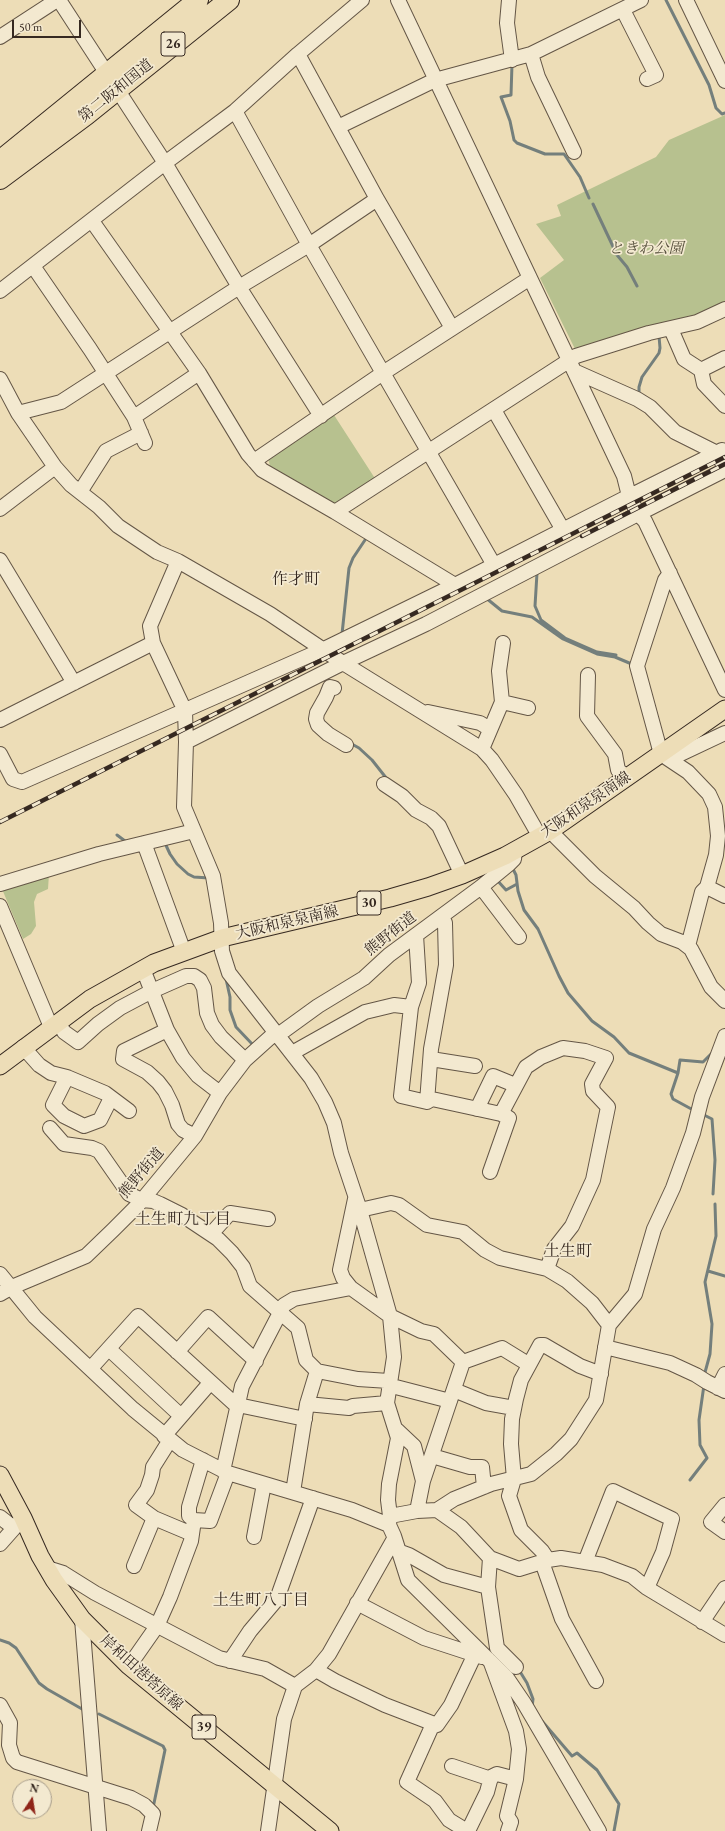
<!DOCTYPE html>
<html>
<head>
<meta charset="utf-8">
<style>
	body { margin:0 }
	#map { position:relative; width:725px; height:1831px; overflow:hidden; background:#edddb7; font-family:"EB Garamond",serif }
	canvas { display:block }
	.north { position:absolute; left:12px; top:1779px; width:40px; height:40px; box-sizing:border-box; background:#f3e9d0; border:1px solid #a79c8a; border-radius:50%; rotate:12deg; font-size:11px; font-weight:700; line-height:16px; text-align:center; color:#362921 }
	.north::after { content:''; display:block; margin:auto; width:14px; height:18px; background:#8f2418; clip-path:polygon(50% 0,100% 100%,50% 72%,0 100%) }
	.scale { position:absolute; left:12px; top:20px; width:69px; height:18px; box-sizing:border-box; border:2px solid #362921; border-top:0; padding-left:5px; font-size:12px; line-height:14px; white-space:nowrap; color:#362921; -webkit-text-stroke:3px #f3e9d0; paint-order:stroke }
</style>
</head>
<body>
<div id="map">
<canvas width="725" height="1831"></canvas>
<div class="north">N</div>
<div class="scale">50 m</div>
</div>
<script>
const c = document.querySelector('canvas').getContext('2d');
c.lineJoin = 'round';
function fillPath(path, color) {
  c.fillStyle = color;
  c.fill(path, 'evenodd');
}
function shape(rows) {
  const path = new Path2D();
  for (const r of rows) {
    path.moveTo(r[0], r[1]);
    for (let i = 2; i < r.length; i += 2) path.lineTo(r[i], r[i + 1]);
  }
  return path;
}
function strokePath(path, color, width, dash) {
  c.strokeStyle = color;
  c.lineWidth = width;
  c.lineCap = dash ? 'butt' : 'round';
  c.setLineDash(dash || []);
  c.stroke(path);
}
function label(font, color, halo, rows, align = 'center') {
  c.font = font + ' "EB Garamond","Noto Serif JP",serif';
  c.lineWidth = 3.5;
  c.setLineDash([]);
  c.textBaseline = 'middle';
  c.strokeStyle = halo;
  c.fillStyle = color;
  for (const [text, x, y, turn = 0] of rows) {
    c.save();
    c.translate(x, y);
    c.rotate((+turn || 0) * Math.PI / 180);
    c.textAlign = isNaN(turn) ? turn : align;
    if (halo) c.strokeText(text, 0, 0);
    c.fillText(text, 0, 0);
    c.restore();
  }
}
fillPath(shape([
	[725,115,725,304,704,315,576,351,540,278,564,260,536,224,561,216,557,205,656,157,669,140],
	[334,415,376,480,339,505,331,504,270,467,268,457],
	[49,874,48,889,37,894,34,902,36,926,31,934,23,939,2,889]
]), '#b7c18f');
strokePath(shape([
	[666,0,709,85,716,108,722,114,725,113],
	[512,64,511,95,501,97,510,121,514,140,517,143,545,154,564,154,580,177,589,198],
	[593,204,617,255,627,267,637,286],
	[639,395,639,387,642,377,659,353,660,348,659,336],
	[537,573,535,606,541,620,565,638,597,652,616,655],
	[486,598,502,611,532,617,563,639,597,654,615,657,634,665],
	[342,634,349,568,353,558,367,537],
	[350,743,359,748,372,760,387,779],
	[117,835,125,841],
	[164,841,170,854,177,864,188,874,194,877,209,878],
	[513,869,516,875,518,891,524,910,538,929,559,976,568,993,592,1021,614,1037,629,1053,678,1073,671,1094,673,1099,695,1111],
	[496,879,506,890,517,884],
	[226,979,230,997,230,1010,236,1027,254,1046],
	[678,1073,680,1060,703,1062,712,1053],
	[702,1114,712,1119,715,1160,713,1194],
	[708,1271,725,1276],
	[704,1376,710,1354,712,1324,705,1282,716,1236,715,1204],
	[690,1480,707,1458,700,1445,699,1420,704,1385],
	[0,1640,9,1643,16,1648,39,1683,47,1689,82,1709],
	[519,1670,527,1683,533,1699,532,1707],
	[99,1714,163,1746,165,1750,153,1808],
	[542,1721,572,1756,577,1753,597,1770,619,1804,614,1831]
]), '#747f7c', 3);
const minor = shape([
	[59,0,165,163,239,287,321,416],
	[398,0,624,476,629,496,638,514,645,521,725,690],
	[509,0,507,23,512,60],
	[686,0,725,81],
	[623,10,656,75,647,79],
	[0,37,57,0],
	[298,54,377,199,452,328],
	[531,54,538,77,574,152],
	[235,111,309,245,494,565],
	[338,127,435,80,531,54,641,0],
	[92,221,199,373,248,454,262,470,335,512,455,585],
	[33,266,90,349,134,417,145,443],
	[0,291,165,163,235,111,298,54,362,0],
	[671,329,684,359,701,370,704,384,725,406],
	[701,370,725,358],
	[574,371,637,399,650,407,675,432,717,453,725,468],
	[0,379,18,413,55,467,71,485,99,507,118,526,157,552,178,561,270,614,343,663,482,749,492,760,516,795,540,837],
	[494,410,563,530],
	[18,413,61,402,239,287,309,245,377,199],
	[134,417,199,373],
	[254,461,383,373,530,278],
	[80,492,106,451,141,433],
	[636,493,722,450],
	[0,509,55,467],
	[644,511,725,470],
	[335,512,576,356,649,333,697,322,725,309],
	[0,560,74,683],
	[178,561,150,626,153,643,185,711,186,742,184,807,213,876,221,923,222,951,229,973,311,1078,325,1102,334,1123,341,1153,360,1210,390,1316,394,1357,387,1403,398,1438,389,1484,388,1500,390,1516,389,1525,394,1536,408,1580,507,1678,524,1703,599,1831],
	[670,573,665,580,637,666,661,754,688,772,709,794,715,807,718,836,716,855,707,887],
	[588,675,587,716,615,754,618,770,627,777],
	[334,688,330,687,326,697,317,713,316,719,318,725,328,734,346,745],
	[502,702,528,708],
	[428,712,480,723,490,729],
	[0,720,153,643],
	[186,742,343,663,426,624,638,514],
	[482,749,502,702,499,671,503,643],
	[0,754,13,779,22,782,324,649,455,585,629,496],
	[670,759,725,733],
	[384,784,402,796,416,810,431,818,439,826,462,875],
	[550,831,595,876,634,908,648,923,661,934,682,942,691,949,711,987,725,1001],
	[144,843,184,952],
	[0,884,99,854,194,831],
	[481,887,519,937],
	[0,906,51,1027],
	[688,946,702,892,707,887,725,896],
	[143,969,167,1030,183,1058,198,1076,220,1093],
	[411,1007,401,1096,427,1102,432,1099,501,1114,526,1067,541,1057,563,1048,585,1051,606,1058,592,1084,593,1091,608,1107,593,1180,572,1226,554,1249,547,1269],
	[58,1022,64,1032,78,1042,98,1024,120,1008,152,991,186,976,194,976,200,980,204,988,207,1013,212,1025,221,1037,245,1060],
	[167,1030,124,1051,123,1059,147,1072,158,1082,165,1091,172,1105,178,1124,183,1130,195,1136],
	[278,1035,318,1006,364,978,389,955,481,887,509,864,514,859,515,851],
	[23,1047,39,1065,51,1073,67,1077,105,1093,129,1111],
	[292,1053,365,1012,394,1005,411,1007,419,983,416,935],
	[431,1059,475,1066],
	[67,1077,53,1105,64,1116,84,1126,100,1120,111,1098],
	[427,1102,431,1049,446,965,445,923,442,916],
	[477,1109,493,1076,515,1085],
	[50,1128,64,1144,92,1148,99,1151,129,1194,142,1200,153,1201,160,1204,182,1215,218,1239,232,1253,243,1267,250,1286,298,1328,306,1360,317,1371,358,1379,389,1381],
	[490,1172,509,1118,501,1114],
	[360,1210,391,1203,399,1205,427,1225,463,1232,485,1250,500,1258,547,1269,567,1281,592,1303,609,1325,596,1400,571,1439,556,1454,531,1474,491,1484,454,1499,437,1510,417,1511,390,1516],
	[211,1234,230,1213,268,1219],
	[0,1274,35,1317,133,1409,183,1450,228,1473,352,1510,389,1525],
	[351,1288,343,1278,340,1270,355,1199],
	[0,1294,12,1287,86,1256,113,1230,138,1205,195,1136,220,1093,245,1060,275,1033],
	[609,1325,635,1294,654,1229,673,1188,693,1133,702,1097,725,1036],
	[605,1347,670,1363,696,1375,707,1382,725,1391],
	[109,1349,180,1415],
	[177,1352,208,1317,256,1361],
	[91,1368,138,1316,238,1407],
	[388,1385,450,1401],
	[718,1388,725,1374],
	[454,1390,486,1403,514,1408],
	[307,1404,349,1408,353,1406,387,1403],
	[238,1405,305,1419],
	[397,1430,414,1446,423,1481],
	[164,1436,210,1383],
	[170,1440,153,1467,152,1475,147,1490,136,1505,154,1518,192,1534],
	[432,1456,470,1467,482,1467,484,1487],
	[223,1471,242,1386,284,1305,294,1299,351,1288,390,1316,421,1331,434,1334,463,1362,502,1348,528,1364],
	[293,1492,307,1404,317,1371],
	[725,1505,711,1522,725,1532],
	[437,1510,461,1527,490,1558,519,1569,548,1560,561,1558,603,1565,632,1576,647,1588,725,1635],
	[417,1511,423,1481,463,1362],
	[0,1517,14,1528],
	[194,1520,189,1516,189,1507,203,1460],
	[254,1537,264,1484],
	[0,1544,23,1518],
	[398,1551,409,1555,444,1575,488,1587],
	[490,1558,488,1587,497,1648,516,1667],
	[548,1560,542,1551,521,1530,509,1496,514,1479,511,1444,512,1419,516,1399,521,1380,540,1345,544,1345,580,1366,601,1374],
	[542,1562,562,1619,596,1681],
	[585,1562,613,1491,672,1519,663,1552,647,1588],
	[134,1566,154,1518],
	[47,1568,63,1573,95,1593,219,1658,265,1669,295,1686],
	[357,1603,424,1638,482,1657],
	[82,1619,99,1831],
	[702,1622,725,1588],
	[230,1661,250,1631,277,1599,313,1498],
	[491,1663,516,1731,519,1749,516,1779,507,1816,511,1822,508,1831],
	[129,1666,157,1626,170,1597,191,1541,194,1520,210,1521,228,1473],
	[316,1670,335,1681,385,1705,437,1725,451,1705,475,1654],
	[0,1705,10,1723,9,1745,13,1758,17,1762,131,1798,144,1805,153,1814,149,1831],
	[433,1724,407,1782,435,1801,449,1820,467,1831],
	[452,1766,491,1779],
	[268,1831,284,1719,295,1686,316,1670,329,1654,394,1539],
	[468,1831,487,1792,491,1777,497,1774,516,1779]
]);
const major = shape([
	[0,1066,90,999,154,963,222,938,390,898,428,887,462,875,505,856,550,831,725,709],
	[0,1475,23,1518,40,1556,54,1580,82,1619,129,1666,330,1831]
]);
const highway = shape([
	[0,161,198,0],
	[0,179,86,115,229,0]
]);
strokePath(minor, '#645646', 16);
strokePath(major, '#362921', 19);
strokePath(highway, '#362921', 22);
strokePath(minor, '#f3e9d0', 14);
strokePath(major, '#edddb7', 17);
strokePath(highway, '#edddb7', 20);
const rail = shape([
	[582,536,725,464],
	[0,822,725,457]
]);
strokePath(rail, '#362921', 4.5);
strokePath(rail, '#f3e9d0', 3, [9]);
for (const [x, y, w] of [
	[173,44,24],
	[369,903,24],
	[204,1727,24]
]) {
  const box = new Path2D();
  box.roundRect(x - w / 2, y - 12, w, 24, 3);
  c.fillStyle = '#f3e9d0';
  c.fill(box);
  strokePath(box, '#362921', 1);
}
label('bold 14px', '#362921', null, [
	["26",173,44],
	["30",369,903],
	["39",204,1727]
]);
label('15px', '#362921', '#f3e9d0', [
	["第二阪和国道",116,91,-39],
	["大阪和泉泉南線",586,805,-34],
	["大阪和泉泉南線",287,923,-13],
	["熊野街道",391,934,-38],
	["熊野街道",142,1173,-50],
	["岸和田港塔原線",141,1673,42]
]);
label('italic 15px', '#564f3c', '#f3e9d0', [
	["ときわ公園",646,249]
]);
label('16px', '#362921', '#f3e9d0', [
	["作才町",296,580],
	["土生町九丁目",183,1220],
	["土生町",568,1252],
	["土生町八丁目",261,1601]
]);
</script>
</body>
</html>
